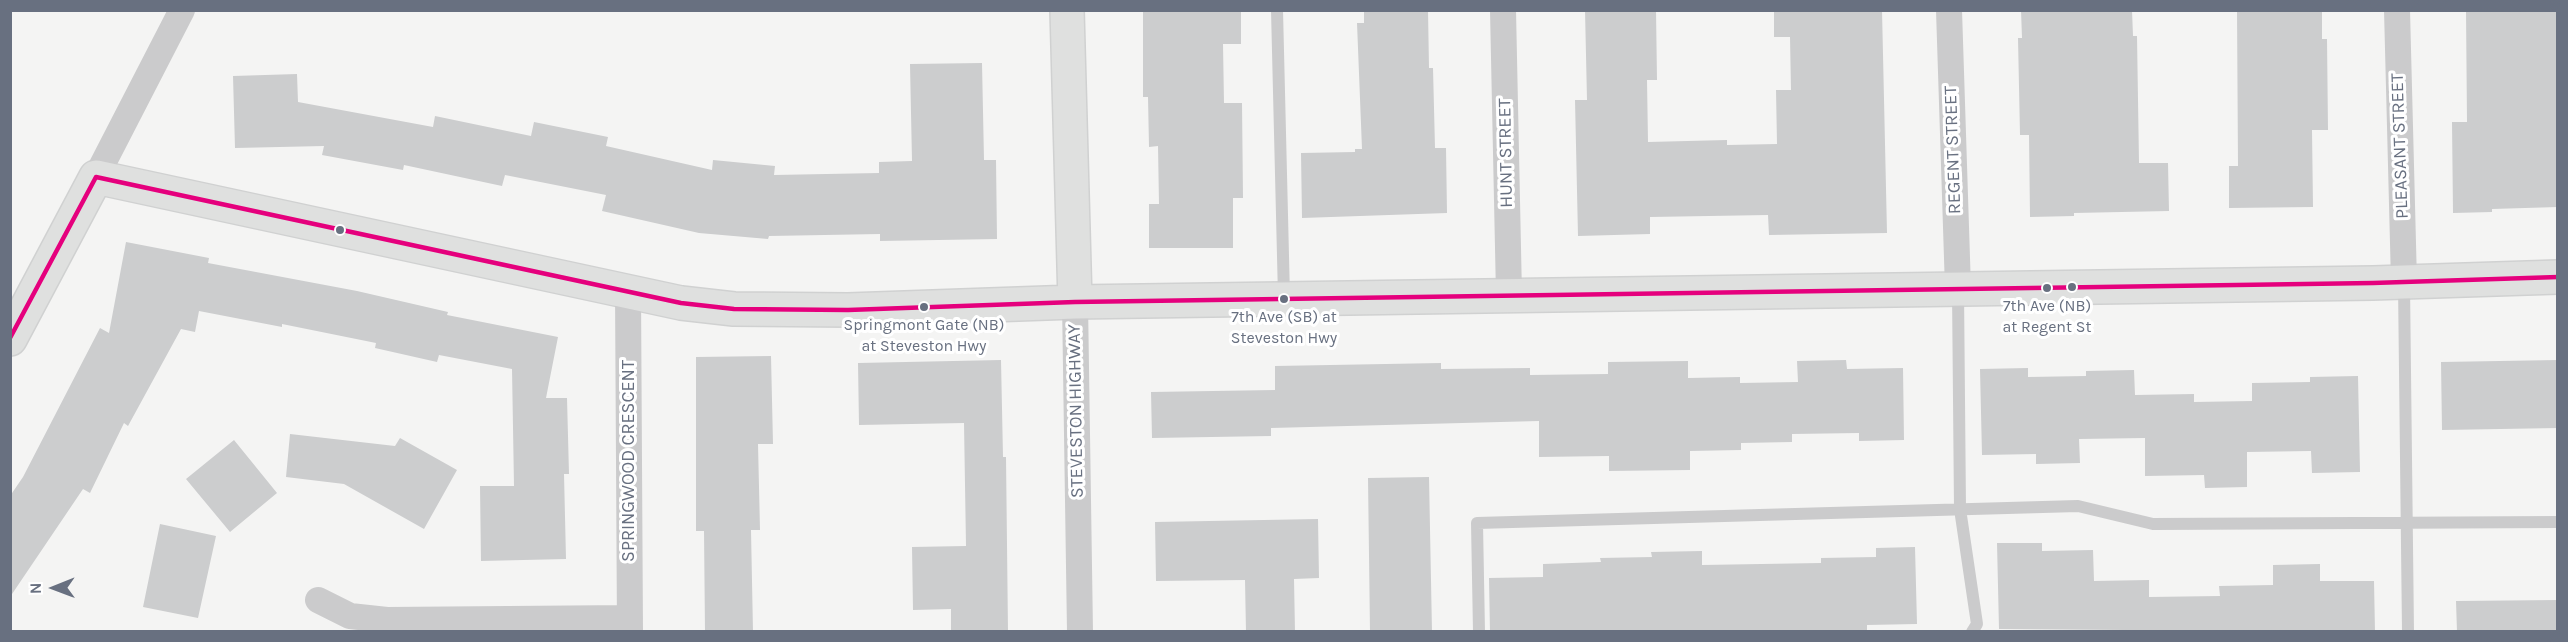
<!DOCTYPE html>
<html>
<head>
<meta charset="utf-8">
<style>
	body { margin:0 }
	#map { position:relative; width:2568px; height:642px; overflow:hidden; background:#f4f4f3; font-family:Karla,sans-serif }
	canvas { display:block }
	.frame { position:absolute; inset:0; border:12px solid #687080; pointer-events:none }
	.north { position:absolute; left:24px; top:558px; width:60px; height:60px; -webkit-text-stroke:4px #fff; paint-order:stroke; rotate:269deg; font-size:16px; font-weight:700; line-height:24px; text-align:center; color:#687080 }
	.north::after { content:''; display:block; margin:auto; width:21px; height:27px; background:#687080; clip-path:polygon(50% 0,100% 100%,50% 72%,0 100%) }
</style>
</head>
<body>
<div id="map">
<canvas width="2568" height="642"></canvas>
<div class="frame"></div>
<div class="north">N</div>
</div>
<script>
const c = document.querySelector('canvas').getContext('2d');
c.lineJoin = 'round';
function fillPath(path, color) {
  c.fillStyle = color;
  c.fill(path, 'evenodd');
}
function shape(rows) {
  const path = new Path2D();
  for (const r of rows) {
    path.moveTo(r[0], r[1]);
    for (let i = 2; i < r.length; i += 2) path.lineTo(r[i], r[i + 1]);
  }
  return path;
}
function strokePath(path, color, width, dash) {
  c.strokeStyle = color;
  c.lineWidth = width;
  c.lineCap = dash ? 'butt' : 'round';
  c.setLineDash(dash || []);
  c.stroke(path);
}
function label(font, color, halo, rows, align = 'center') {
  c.font = font + ' Karla,sans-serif';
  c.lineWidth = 6;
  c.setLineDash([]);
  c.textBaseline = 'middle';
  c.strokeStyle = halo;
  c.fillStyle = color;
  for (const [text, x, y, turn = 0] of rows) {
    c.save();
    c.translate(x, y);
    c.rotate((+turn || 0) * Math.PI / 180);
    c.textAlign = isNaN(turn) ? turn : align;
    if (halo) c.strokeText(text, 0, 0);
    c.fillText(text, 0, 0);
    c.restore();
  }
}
fillPath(shape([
	[1143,10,1241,10,1241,44,1223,44,1224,103,1242,103,1243,198,1233,198,1233,248,1149,248,1149,204,1159,204,1158,146,1149,147,1148,97,1143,97],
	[1364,10,1428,10,1429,68,1433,68,1435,148,1446,148,1447,213,1302,218,1301,153,1355,152,1355,149,1362,149,1357,23,1364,23],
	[1585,10,1656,10,1657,80,1647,80,1648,142,1727,140,1727,145,1777,144,1776,90,1791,90,1790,37,1774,37,1774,10,1882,10,1887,233,1769,235,1768,215,1650,217,1650,234,1578,236,1575,100,1587,100],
	[2021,10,2132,10,2133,36,2137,36,2139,163,2168,163,2169,211,2074,213,2074,216,2030,217,2029,135,2020,135,2018,38,2022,38],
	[2237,10,2322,10,2322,39,2327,39,2328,130,2312,130,2313,207,2229,208,2229,166,2238,166],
	[2466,10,2558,10,2558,207,2492,209,2492,212,2453,213,2452,122,2467,122],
	[982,63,984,160,996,160,997,239,880,241,880,234,769,236,768,239,699,233,602,211,606,195,505,175,502,186,404,165,403,170,322,155,324,146,235,148,233,76,297,74,298,102,433,127,435,116,531,136,534,122,608,137,606,146,712,170,713,160,775,166,774,175,879,173,879,162,912,161,910,64],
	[126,242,209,258,208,263,357,291,448,312,447,315,558,337,546,398,567,398,569,474,564,474,566,559,481,561,480,486,514,486,512,369,439,355,437,362,375,348,376,343,282,324,282,327,199,311,195,332,181,329,128,426,124,423,90,493,83,489,10,597,10,496,23,477,100,328,109,333],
	[771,356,773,444,758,444,760,530,751,530,753,632,705,632,704,531,696,531,696,357],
	[1001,360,1003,457,1006,457,1008,632,951,632,951,609,913,610,912,547,966,546,964,423,859,425,858,363],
	[1846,360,1847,369,1903,368,1904,440,1859,441,1859,433,1792,434,1792,442,1741,443,1741,450,1690,451,1690,470,1609,471,1609,456,1539,457,1539,421,1271,428,1271,436,1152,438,1151,392,1275,390,1275,366,1441,363,1441,369,1530,368,1530,375,1608,374,1608,362,1688,361,1688,378,1740,377,1740,383,1798,382,1797,361],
	[2558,360,2558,428,2442,430,2441,362],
	[2028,368,2028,377,2086,376,2086,371,2134,370,2135,395,2194,394,2194,402,2252,401,2252,383,2310,382,2310,377,2358,376,2360,472,2312,473,2311,451,2247,452,2247,487,2205,488,2204,475,2145,476,2145,438,2079,439,2080,463,2036,464,2036,454,1982,455,1980,369],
	[290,434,395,446,400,438,457,470,424,529,344,484,286,477],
	[234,440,277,493,230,532,186,479],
	[1429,477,1432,632,1370,632,1368,478],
	[1318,519,1319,578,1294,579,1295,632,1246,632,1245,580,1156,581,1155,522],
	[160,524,216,536,198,618,143,607],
	[1997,543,2042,543,2042,551,2093,550,2094,581,2149,580,2149,597,2220,596,2219,586,2273,585,2273,565,2320,564,2320,581,2374,581,2375,632,1999,629],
	[1915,547,1917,624,1867,625,1867,632,1490,632,1489,578,1543,577,1543,564,1601,562,1600,558,1652,557,1651,552,1702,551,1702,565,1821,563,1821,558,1876,557,1876,548],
	[2558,600,2558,632,2457,632,2456,601]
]), '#cccdce');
const secondary = shape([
	[1067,10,1075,302],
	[10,339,96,177,681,303,734,309,848,310,1075,302,2373,283,2558,277]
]);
strokePath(secondary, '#d0d1d1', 36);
strokePath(shape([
	[1277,10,1284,297],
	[2404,284,2408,632],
	[1958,290,1960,509,1977,624,1972,632],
	[1479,632,1477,523,2078,506,2153,524,2558,522]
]), '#cbcbcc', 12);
strokePath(shape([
	[1503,10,1509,295],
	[1949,10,1958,289],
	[2397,10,2404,282],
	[96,177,182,10],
	[628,291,630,632],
	[1075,302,1080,632],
	[318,600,350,616,387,620,630,618]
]), '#cbcbcc', 26);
strokePath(secondary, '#dfe0df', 33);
strokePath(shape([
	[96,177,681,303,734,309,848,310,1075,302,2373,283,2558,277],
	[10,338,96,177]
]), '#e5007d', 4.5);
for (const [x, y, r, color] of [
	[340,230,5,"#687080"],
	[2072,287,5,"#687080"],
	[2047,288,5,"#687080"],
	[1284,299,5,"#687080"],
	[924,307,5,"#687080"]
]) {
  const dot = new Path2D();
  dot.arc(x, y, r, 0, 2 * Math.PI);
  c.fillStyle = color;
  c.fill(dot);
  strokePath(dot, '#fff', 2);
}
label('16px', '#687080', '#fff', [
	["7th Ave (NB)",2047,306],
	["at Regent St",2047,327],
	["7th Ave (SB) at",1284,317],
	["Steveston Hwy",1284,338],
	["Springmont Gate (NB)",924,325],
	["at Steveston Hwy",924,346]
]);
label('18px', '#687080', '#fff', [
	["PLEASANT STREET",2400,146,-92],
	["REGENT STREET",1953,150,-92],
	["HUNT STREET",1506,153,-91],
	["STEVESTON HIGHWAY",1076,411,-91],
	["SPRINGWOOD CRESCENT",629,461,-90]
]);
</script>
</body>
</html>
